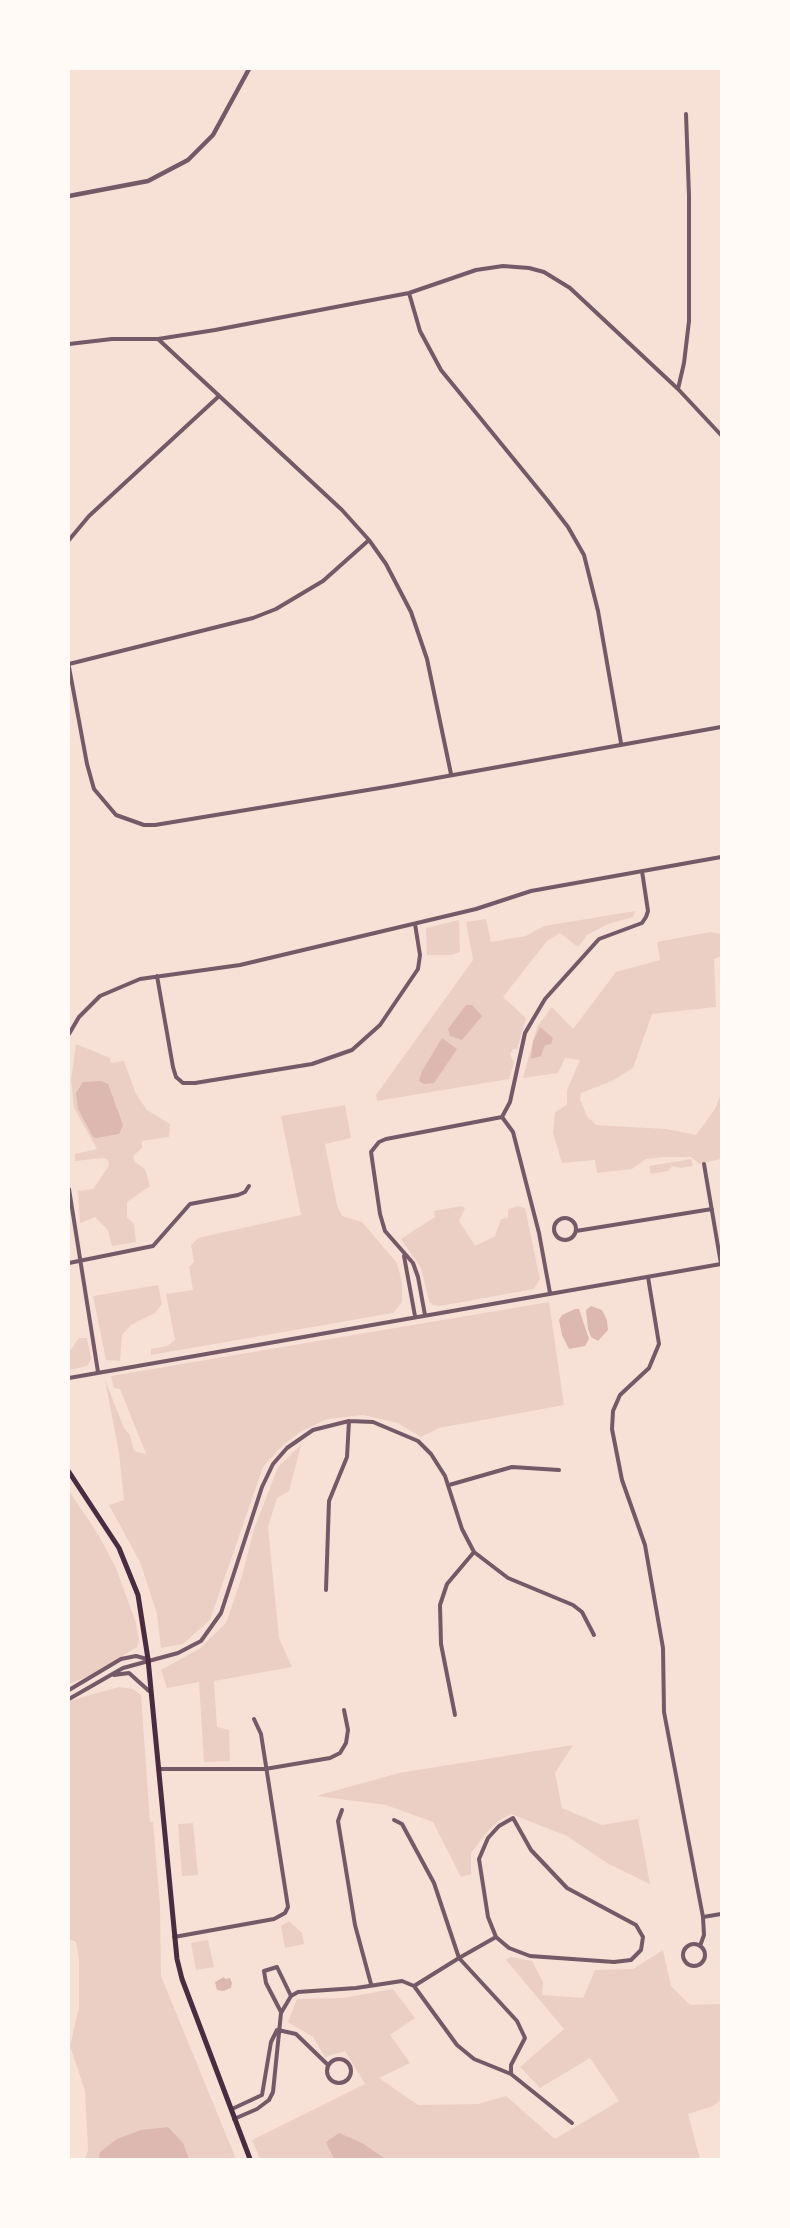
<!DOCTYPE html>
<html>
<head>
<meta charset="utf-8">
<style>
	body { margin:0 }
	#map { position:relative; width:790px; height:2228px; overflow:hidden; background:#f7e1d7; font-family:"Exo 2",sans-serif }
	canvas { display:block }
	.frame { position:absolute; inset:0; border:70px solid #fffaf5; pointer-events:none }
</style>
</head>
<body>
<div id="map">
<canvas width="790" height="2228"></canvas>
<div class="frame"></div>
</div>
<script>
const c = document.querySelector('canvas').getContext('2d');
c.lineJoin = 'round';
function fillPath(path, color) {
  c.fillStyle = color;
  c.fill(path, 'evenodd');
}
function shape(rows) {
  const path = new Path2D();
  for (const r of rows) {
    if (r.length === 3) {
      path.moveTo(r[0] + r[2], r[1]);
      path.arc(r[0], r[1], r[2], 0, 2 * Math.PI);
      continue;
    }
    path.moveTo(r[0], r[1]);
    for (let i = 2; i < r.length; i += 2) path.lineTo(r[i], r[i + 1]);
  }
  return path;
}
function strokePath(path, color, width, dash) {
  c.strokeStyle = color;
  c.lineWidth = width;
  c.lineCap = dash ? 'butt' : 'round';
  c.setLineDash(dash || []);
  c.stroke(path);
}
fillPath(shape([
	[635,911,633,917,608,924,587,935,578,947,560,933,547,941,503,997,526,1018,517,1049,513,1049,510,1054,514,1063,509,1079,377,1101,376,1095,473,960,466,922,486,919,491,942,526,936,544,926],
	[459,920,460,952,451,955,427,955,426,928],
	[710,932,721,934,721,956,714,959,716,1007,652,1014,633,1068,612,1081,581,1093,580,1099,587,1116,596,1125,666,1129,696,1135,715,1109,721,1094,721,1159,699,1164,691,1157,664,1157,646,1159,632,1169,597,1173,595,1160,562,1163,553,1133,555,1112,567,1105,567,1090,580,1060,565,1058,558,1073,523,1078,537,1027,552,1007,573,1029,616,972,660,960,657,942],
	[76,1044,110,1058,111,1063,124,1061,136,1094,147,1110,170,1124,169,1137,142,1141,142,1148,133,1156,135,1162,145,1169,150,1186,127,1202,127,1217,134,1224,136,1242,112,1246,108,1230,95,1217,80,1223,78,1191,93,1189,109,1166,108,1160,104,1158,75,1161,75,1154,97,1149,74,1108,71,1080],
	[345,1105,351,1138,325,1144,337,1205,342,1216,362,1222,397,1263,402,1282,402,1302,393,1313,151,1355,151,1349,167,1346,175,1340,166,1294,193,1290,189,1267,194,1262,191,1245,198,1238,301,1215,281,1116],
	[691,1159,693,1166,681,1168,672,1166,668,1171,651,1174,649,1166],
	[462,1206,465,1208,459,1221,475,1246,495,1236,501,1219,508,1218,508,1209,518,1206,525,1208,540,1279,534,1289,440,1306,433,1305,429,1301,421,1268,401,1239,435,1217,434,1211],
	[158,1285,162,1304,155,1313,131,1325,122,1335,120,1361,106,1360,93,1296],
	[549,1302,564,1405,439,1428,421,1437,398,1423,363,1415,327,1419,300,1432,282,1446,263,1467,210,1620,183,1644,161,1648,157,1614,140,1562,109,1505,124,1500,119,1453,105,1380,124,1428,130,1435,134,1451,146,1454,120,1389,114,1388,111,1376],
	[79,1338,87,1338,91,1359,87,1366,69,1370,69,1352],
	[301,1445,289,1491,277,1498,268,1527,279,1638,292,1667,214,1681,217,1727,229,1730,230,1761,204,1762,199,1682,167,1688,161,1670,199,1649,226,1623,242,1576,254,1529,278,1467],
	[69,1491,98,1534,116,1568,136,1623,139,1641,137,1647,94,1674,69,1684],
	[119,1687,133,1689,141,1695,150,1822,153,1822,160,1905,161,1976,236,2159,85,2159,88,2150,85,2091,70,2046,79,2007,79,1960,76,1942,69,1939,69,1701],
	[573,1745,555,1773,562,1808,602,1825,638,1819,650,1884,607,1863,567,1836,511,1814,497,1822,487,1832,471,1853,471,1874,461,1877,433,1822,386,1805,316,1796,399,1773],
	[193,1823,198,1875,182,1876,178,1824],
	[289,1921,302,1933,304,1944,285,1948,281,1926],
	[208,1940,214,1967,196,1970,191,1943],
	[663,1950,671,1986,690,2005,721,2004,721,2100,713,2106,688,2114,700,2159,386,2159,362,2143,384,2159,260,2159,252,2140,365,2084,345,2051,325,2057,313,2037,288,2022,297,1999,343,1998,393,1989,415,2018,390,2035,410,2063,379,2078,418,2105,478,2104,506,2096,555,2139,619,2101,590,2058,540,2088,520,2067,564,2029,506,1960,510,1957,532,1961,543,1982,542,1995,583,1998,595,1970,633,1969]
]), '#ebcfc5');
fillPath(shape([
	[466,1005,472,1005,482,1016,462,1040,450,1036,448,1029],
	[540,1027,553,1038,551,1044,545,1045,541,1056,531,1059,533,1041],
	[442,1038,457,1049,434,1083,424,1084,419,1081,422,1071],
	[101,1081,108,1084,123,1125,119,1134,96,1138,93,1137,78,1109,76,1093,83,1082],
	[591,1306,602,1310,607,1320,608,1330,598,1341,591,1337,588,1329,586,1310],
	[575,1309,579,1309,589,1339,585,1346,569,1349,562,1335,559,1320,562,1315],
	[224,1977,225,1979,230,1978,232,1983,231,1988,223,1991,217,1990,215,1982],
	[168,2127,183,2143,189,2159,99,2159,100,2152,117,2139,141,2130],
	[339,2133,362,2143,386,2159,334,2159,326,2142]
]), '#dcb8b0');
strokePath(shape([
	[409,293,420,331,441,370,548,501,568,527,584,555,598,611,621,743],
	[158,339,342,510,369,540,386,564,411,612,427,659,451,774],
	[69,344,112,339,158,339,215,330,409,293,476,270,503,266,529,268,544,272,570,288,678,389,721,435],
	[678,389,684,363,689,321,689,196,686,114],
	[69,540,89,516,218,397],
	[69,664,253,618,276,609,323,581,369,540],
	[69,667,87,764,94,789,116,815,144,825,155,825,392,786,721,727],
	[157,976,173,1067,176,1077,183,1083,195,1083,312,1064,352,1050,380,1025,418,969,420,955,415,924],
	[69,1034,79,1017,100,996,140,979,240,965,476,909,531,891,721,857],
	[502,1117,510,1102,525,1033,545,999,599,939,642,923,646,917,648,911,642,871],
	[502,1117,513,1132,539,1233,550,1293],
	[704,1164,721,1264],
	[69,1189,98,1372],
	[565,1229,11],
	[576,1231,712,1209],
	[404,1256,415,1316],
	[69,1263,153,1246,190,1204,238,1195,245,1192,249,1186],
	[648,1277,659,1344,649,1368,620,1395,613,1411,612,1429,622,1480,645,1545,663,1648,664,1712,703,1917,704,1935,700,1946],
	[425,1315,418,1277,413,1263,385,1231,380,1214,371,1152,379,1142,386,1139,502,1117],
	[69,1378,721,1264],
	[449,1485,512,1467,559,1470],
	[326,1590,329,1501,347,1457,349,1421],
	[114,1675,129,1673,149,1691],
	[69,1690,121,1659,136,1656,147,1659],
	[69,1699,123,1668,178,1653,201,1641,221,1613,262,1487,273,1464,287,1448,313,1430,349,1421,373,1422,418,1441,431,1454,445,1476,462,1529,474,1552,508,1578,573,1605,582,1612,594,1635],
	[455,1715,441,1644,440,1605,447,1584,474,1552],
	[158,1769,265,1769,330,1758,340,1753,346,1743,348,1730,344,1710],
	[342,1810,338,1821,355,1925,371,1984],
	[394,1820,402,1824,434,1883,459,1958,496,1937,509,1948,530,1956,614,1962,631,1960,641,1950,643,1937,636,1925,567,1888,531,1850,513,1818,499,1826,488,1838,479,1859,488,1917,496,1937],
	[703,1917,721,1914],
	[174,1937,274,1919,285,1913,288,1907,261,1734,254,1719],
	[694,1955,11],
	[414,1986,459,1958,517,2021,525,2038,511,2065,511,2074],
	[281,2012,266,1983,264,1971,277,1967,291,1996],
	[278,2030,296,2034,328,2065],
	[339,2071,12],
	[232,2109,262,2095,271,2042,277,2030],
	[234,2119,257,2109,269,2100,273,2092,281,2013,291,1996,298,1992,356,1988,402,1981,414,1986,457,2045,474,2059,511,2074,572,2123]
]), '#755966', 4);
strokePath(shape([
	[69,196,148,181,188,160,213,135,249,69]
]), '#755966', 4.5);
strokePath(shape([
	[69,1472,119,1548,138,1595,148,1659,177,1959,182,1979,250,2159]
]), '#4a2c40', 5);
</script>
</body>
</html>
